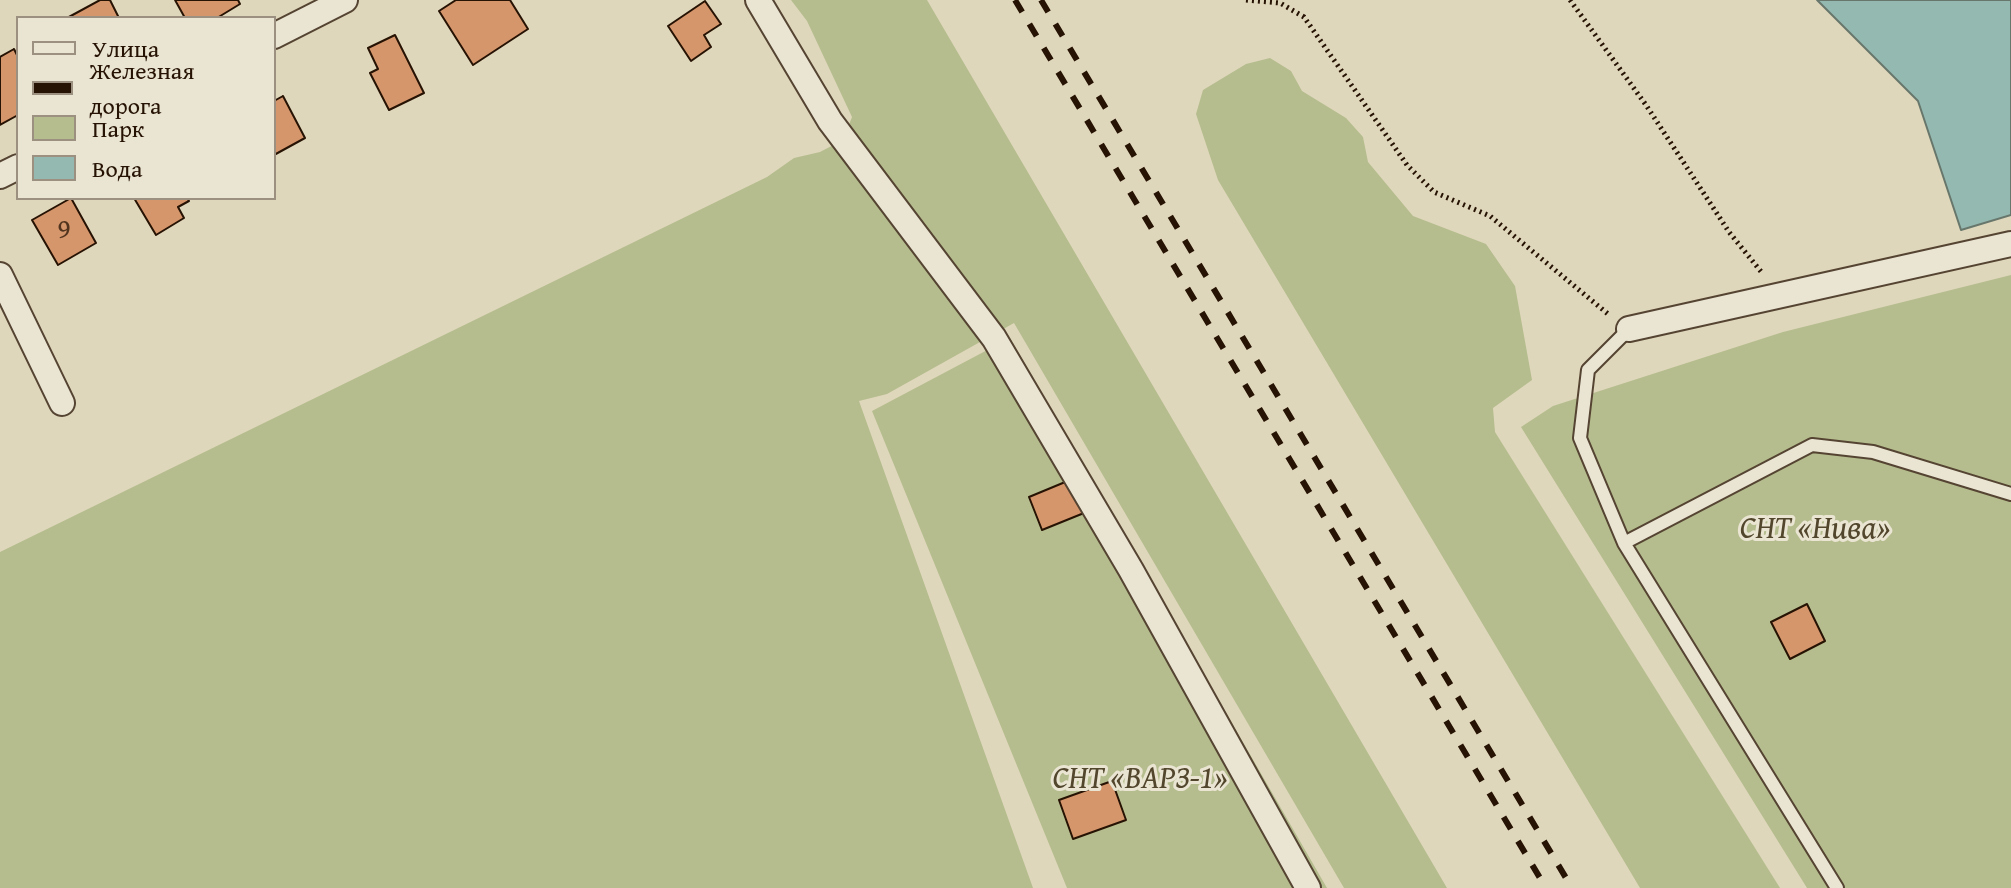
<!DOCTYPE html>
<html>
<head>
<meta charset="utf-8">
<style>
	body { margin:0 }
	#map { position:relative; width:2011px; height:888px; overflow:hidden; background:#dfd7bb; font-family:"Gentium Book Plus",serif }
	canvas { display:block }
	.legend { position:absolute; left:16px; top:16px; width:260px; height:184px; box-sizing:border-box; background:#eae5d3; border:2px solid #9c9180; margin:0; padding:10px 14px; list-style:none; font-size:24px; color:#271304 }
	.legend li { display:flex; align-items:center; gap:16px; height:40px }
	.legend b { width:40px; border:2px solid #9c9180 }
</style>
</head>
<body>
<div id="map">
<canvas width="2011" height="888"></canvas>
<ul class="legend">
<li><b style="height:10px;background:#eae5d3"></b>Улица</li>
<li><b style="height:10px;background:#271304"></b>Железная дорога</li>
<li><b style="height:22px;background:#b5bd8e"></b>Парк</li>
<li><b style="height:22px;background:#93b9b1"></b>Вода</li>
</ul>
</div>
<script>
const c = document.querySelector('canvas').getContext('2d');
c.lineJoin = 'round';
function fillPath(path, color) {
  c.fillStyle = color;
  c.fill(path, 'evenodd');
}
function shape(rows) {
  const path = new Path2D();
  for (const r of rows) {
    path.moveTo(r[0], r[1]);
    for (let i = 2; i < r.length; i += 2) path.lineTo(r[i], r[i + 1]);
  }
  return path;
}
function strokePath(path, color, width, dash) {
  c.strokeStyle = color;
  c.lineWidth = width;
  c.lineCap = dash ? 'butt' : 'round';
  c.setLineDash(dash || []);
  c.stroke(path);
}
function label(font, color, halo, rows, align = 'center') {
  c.font = font + ' "Gentium Book Plus",serif';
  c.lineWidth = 6;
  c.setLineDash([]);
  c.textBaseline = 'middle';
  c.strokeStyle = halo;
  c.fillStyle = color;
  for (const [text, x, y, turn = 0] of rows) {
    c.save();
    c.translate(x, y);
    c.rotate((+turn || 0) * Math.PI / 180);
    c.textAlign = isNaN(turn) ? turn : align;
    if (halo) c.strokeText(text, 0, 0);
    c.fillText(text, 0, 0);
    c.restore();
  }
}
fillPath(shape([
	[791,0,927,0,1447,888,1344,888,1014,323,887,394,859,401,1033,888,0,888,0,552,767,177,794,158,820,152,843,140,852,117,807,21],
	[1270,58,1291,71,1302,91,1346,118,1363,137,1368,162,1413,216,1486,244,1515,286,1532,380,1493,408,1495,432,1780,888,1640,888,1218,180,1196,114,1203,90,1246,64],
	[2011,275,2011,888,1807,888,1521,427,1553,406,1783,332],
	[1010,338,1327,888,1067,888,872,411]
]), '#b5bd8e');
const water = shape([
	[1817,0,2011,0,2011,215,1961,230,1918,101,1817,0]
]);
fillPath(water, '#93b9b1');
strokePath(water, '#68776c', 2);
const building = shape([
	[100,0,110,0,119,18,67,18,100,0],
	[175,0,238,0,240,4,217,18,185,18,175,0],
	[456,0,510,0,528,29,473,65,439,11,456,0],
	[705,1,721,24,704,35,711,47,691,61,668,26,705,1],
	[395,35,424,93,389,110,370,73,378,69,368,48,395,35],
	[14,49,18,57,18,115,0,125,0,57,14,49],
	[283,96,305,138,274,155,274,101,283,96],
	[71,198,96,243,58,265,32,220,71,198],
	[134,198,187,198,189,201,178,207,184,218,156,235,134,198],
	[1070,480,1084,513,1042,530,1029,497,1070,480],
	[1807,604,1825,641,1790,659,1771,622,1807,604],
	[1112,781,1126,820,1073,839,1059,800,1112,781]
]);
fillPath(building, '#d5966c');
strokePath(building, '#271304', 2);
const service = shape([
	[1629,329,1588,370,1580,438,1624,543,1837,888],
	[1624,543,1812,445,1873,452,2011,494]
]);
const minor = shape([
	[758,0,830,121,994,338,1131,570,1308,888],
	[274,36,345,0],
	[0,176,18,167],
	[0,275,62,403],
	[1629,329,2011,244]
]);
strokePath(service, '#554432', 16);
strokePath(minor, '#554432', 28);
strokePath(shape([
	[1246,0,1280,3,1304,17,1407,165,1434,192,1490,216,1608,314],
	[1570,0,1646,105,1729,232,1763,274]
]), '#271304', 5, [2, 4]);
strokePath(service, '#eae5d3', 12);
strokePath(minor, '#eae5d3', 24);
strokePath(shape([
	[1015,0,1546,888],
	[1041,0,1572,888]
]), '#271304', 6, [14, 14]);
label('28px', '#52341e', null, [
	["9",64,231]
]);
label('italic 32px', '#52462d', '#eae5d3', [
	["СНТ «Нива»",1815,530],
	["СНТ «ВАРЗ-1»",1140,780]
]);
</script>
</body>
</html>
